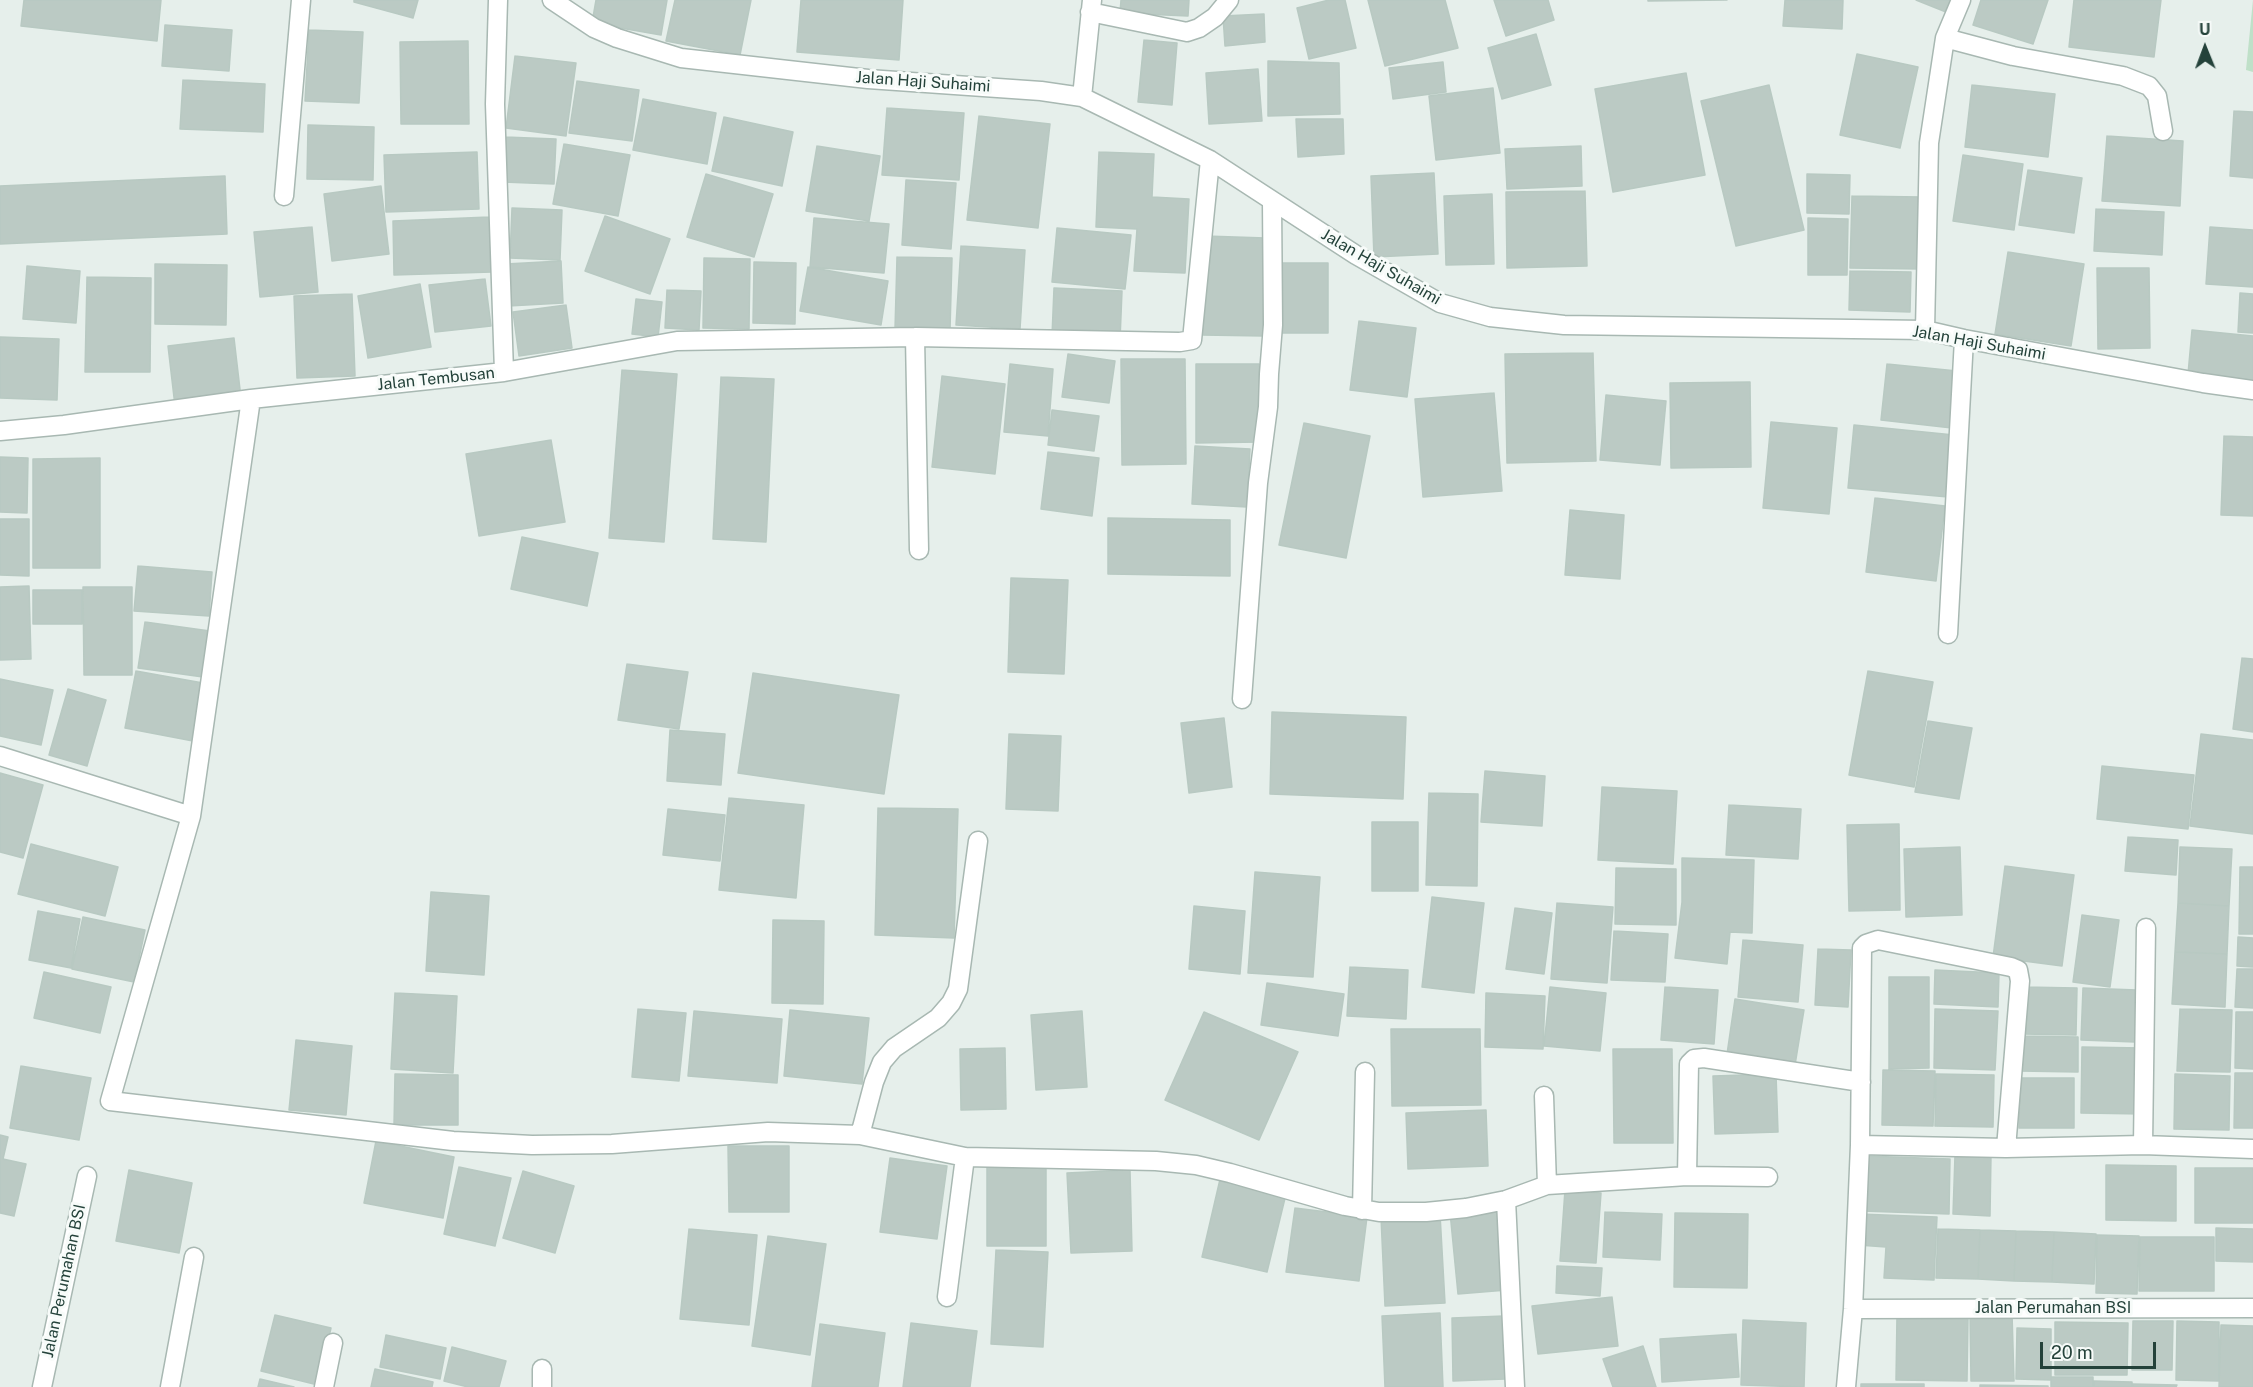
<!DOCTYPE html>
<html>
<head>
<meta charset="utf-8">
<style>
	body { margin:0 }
	#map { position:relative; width:2253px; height:1387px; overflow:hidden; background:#e6efeb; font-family:"Public Sans",sans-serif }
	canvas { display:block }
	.north { position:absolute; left:2175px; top:18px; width:60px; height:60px; -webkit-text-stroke:4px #f7fbf9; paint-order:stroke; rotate:359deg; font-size:16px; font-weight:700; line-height:24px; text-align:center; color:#24423a }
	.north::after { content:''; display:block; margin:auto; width:21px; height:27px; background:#24423a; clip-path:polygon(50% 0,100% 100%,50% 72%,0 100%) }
	.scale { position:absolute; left:2040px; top:1342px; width:116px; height:27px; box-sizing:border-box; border:3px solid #24423a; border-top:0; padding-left:8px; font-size:18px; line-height:21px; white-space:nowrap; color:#24423a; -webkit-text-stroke:4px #f7fbf9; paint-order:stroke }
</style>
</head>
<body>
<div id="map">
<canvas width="2253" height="1387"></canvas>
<div class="north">U</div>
<div class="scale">20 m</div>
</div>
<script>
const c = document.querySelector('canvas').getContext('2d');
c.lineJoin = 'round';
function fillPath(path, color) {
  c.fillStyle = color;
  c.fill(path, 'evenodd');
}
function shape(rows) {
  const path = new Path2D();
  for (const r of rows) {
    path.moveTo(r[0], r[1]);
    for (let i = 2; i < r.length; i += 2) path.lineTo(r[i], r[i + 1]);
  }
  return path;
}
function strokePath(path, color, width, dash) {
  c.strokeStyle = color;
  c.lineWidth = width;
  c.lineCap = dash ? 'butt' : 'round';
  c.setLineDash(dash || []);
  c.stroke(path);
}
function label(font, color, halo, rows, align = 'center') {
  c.font = font + ' "Public Sans",sans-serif';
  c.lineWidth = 6;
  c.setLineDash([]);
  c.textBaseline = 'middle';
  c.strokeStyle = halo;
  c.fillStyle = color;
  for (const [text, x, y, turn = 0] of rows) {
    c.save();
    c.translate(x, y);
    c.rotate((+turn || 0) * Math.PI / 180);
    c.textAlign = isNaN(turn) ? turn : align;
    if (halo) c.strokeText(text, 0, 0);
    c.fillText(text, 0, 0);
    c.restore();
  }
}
fillPath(shape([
	[2253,0,2253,72,2246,70]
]), '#bfe0c8');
const building = shape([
	[24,0,161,0,157,41,21,26,24,0],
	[354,0,418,0,413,18,354,2,354,0],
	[596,0,667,0,661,35,592,23,596,0],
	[675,0,751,0,740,55,666,41,675,0],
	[801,0,903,0,899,60,797,52,801,0],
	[1121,0,1189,0,1188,16,1120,13,1121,0],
	[1329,0,1345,0,1356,48,1309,59,1297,8,1329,0],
	[1368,0,1445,0,1458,48,1385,66,1368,0],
	[1494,0,1548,0,1554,20,1506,36,1494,0],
	[1648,0,1727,0,1648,1,1648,0],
	[1785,0,1843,0,1842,29,1783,26,1785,0],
	[1916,0,1951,0,1946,12,1916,0],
	[1981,0,2048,0,2033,44,1973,25,1981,0],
	[2074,0,2161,0,2154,57,2069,47,2074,0],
	[1264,14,1265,42,1225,46,1223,16,1264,14],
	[165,25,232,30,229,71,162,66,165,25],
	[309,30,363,32,359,103,305,101,309,30],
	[1536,34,1551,85,1502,99,1488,48,1536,34],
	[1144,40,1177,43,1172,105,1138,102,1144,40],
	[468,41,469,124,401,124,400,42,468,41],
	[1857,54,1918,67,1900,148,1840,135,1857,54],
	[515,56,576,63,566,136,506,128,515,56],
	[1268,61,1339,63,1340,114,1268,116,1268,61],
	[1443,62,1446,92,1393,99,1389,68,1443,62],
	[1258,69,1262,121,1209,124,1206,73,1258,69],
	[1686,73,1705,175,1613,192,1595,89,1686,73],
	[183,80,265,84,263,132,180,129,183,80],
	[577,81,639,90,632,141,569,133,577,81],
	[1769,85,1804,230,1736,246,1701,101,1769,85],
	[1972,85,2055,94,2048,157,1965,147,1972,85],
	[1493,88,1500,153,1436,160,1429,96,1493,88],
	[643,99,716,113,707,164,633,150,643,99],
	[887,108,964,113,959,180,882,175,887,108],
	[2234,111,2253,112,2253,178,2230,176,2234,111],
	[979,116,1050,124,1038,228,967,220,979,116],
	[724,117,793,132,782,186,712,171,724,117],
	[1296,119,1343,119,1344,154,1298,157,1296,119],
	[308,125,374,127,373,180,307,179,308,125],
	[2107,136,2183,141,2180,206,2102,201,2107,136],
	[505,137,556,139,554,184,503,182,505,137],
	[564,144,630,155,618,216,553,204,564,144],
	[817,146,880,156,869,221,806,211,817,146],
	[1581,146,1582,186,1507,189,1505,149,1581,146],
	[477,152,479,209,386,212,384,155,477,152],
	[1099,152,1154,154,1152,197,1189,199,1185,273,1134,271,1137,229,1096,227,1099,152],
	[1963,155,2023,164,2014,230,1953,221,1963,155],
	[2028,170,2082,178,2074,233,2019,225,2028,170],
	[1434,173,1438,254,1374,257,1371,176,1434,173],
	[706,174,773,194,754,257,687,237,706,174],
	[1807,174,1850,175,1849,214,1807,213,1807,174],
	[225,176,227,234,0,244,0,186,225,176],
	[906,180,956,183,951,249,902,245,906,180],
	[381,186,389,254,332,261,324,194,381,186],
	[1585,191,1587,266,1507,268,1506,192,1585,191],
	[1492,194,1494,264,1446,265,1444,196,1492,194],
	[1852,196,1922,197,1920,269,1850,268,1852,196],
	[512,208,562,210,560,260,510,258,512,208],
	[2096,209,2164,212,2162,255,2094,251,2096,209],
	[605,216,670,239,650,294,585,271,605,216],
	[489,217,492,272,394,275,393,221,489,217],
	[814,218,889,224,884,273,810,267,814,218],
	[1808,218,1848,219,1847,275,1808,275,1808,218],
	[312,227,318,292,260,297,254,232,312,227],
	[2210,227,2253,230,2253,287,2206,284,2210,227],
	[1057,228,1131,235,1125,289,1052,282,1057,228],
	[1205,236,1266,238,1264,336,1202,335,1205,236],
	[961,246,1025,250,1020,329,956,325,961,246],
	[2008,252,2084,264,2071,346,1995,334,2008,252],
	[897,257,952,258,950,330,895,329,897,257],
	[704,258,750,259,749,329,703,328,704,258],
	[561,261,563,303,508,306,506,264,561,261],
	[754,262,796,263,795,324,753,323,754,262],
	[1277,263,1328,263,1328,333,1277,333,1277,263],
	[155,264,227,265,226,325,155,324,155,264],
	[27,266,80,271,76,323,23,319,27,266],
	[808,267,888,281,881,325,800,311,808,267],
	[2097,268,2149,268,2150,348,2098,349,2097,268],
	[1850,271,1911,272,1910,312,1849,310,1850,271],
	[87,277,151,278,150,372,85,372,87,277],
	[485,279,491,326,435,332,429,285,485,279],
	[420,284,431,347,368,358,358,296,420,284],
	[1054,288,1122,291,1120,340,1052,336,1054,288],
	[667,290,701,291,699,330,665,328,667,290],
	[2240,293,2253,294,2253,333,2238,332,2240,293],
	[352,294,355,376,297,378,294,296,352,294],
	[636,299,662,302,658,337,632,334,636,299],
	[566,305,572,348,519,356,513,312,566,305],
	[1359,321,1416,328,1407,397,1350,390,1359,321],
	[2192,330,2253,336,2253,381,2188,374,2192,330],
	[0,337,59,339,57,400,0,398,0,337],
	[234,338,241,398,175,406,168,346,234,338],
	[1593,353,1596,461,1507,463,1505,354,1593,353],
	[1068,354,1115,361,1109,403,1062,397,1068,354],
	[1121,359,1185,359,1186,464,1122,465,1121,359],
	[1010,364,1053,369,1048,436,1004,432,1010,364],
	[1196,364,1259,364,1260,442,1196,443,1196,364],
	[1887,364,1957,371,1952,428,1881,420,1887,364],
	[622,370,677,374,664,542,609,538,622,370],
	[942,376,1005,384,995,474,932,467,942,376],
	[721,377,774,379,766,542,713,539,721,377],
	[1750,382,1751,467,1671,468,1670,383,1750,382],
	[1494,393,1502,491,1423,497,1415,399,1494,393],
	[1606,395,1666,401,1660,465,1600,460,1606,395],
	[1052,410,1099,416,1094,451,1048,445,1052,410],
	[1771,422,1837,428,1829,514,1763,508,1771,422],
	[1304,423,1370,436,1346,558,1279,545,1304,423],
	[1854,425,1954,435,1948,497,1848,488,1854,425],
	[2224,436,2253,437,2253,516,2221,515,2224,436],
	[551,440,565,522,479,536,466,454,551,440],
	[1195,446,1250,449,1247,507,1192,504,1195,446],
	[1048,452,1099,458,1092,516,1041,509,1048,452],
	[0,457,28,458,27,513,0,512,0,457],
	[100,458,100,568,33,568,33,459,100,458],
	[1875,498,1945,506,1936,581,1866,572,1875,498],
	[1570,510,1624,515,1620,579,1565,575,1570,510],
	[1108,518,1230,520,1230,576,1108,574,1108,518],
	[0,519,29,519,29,576,0,575,0,519],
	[522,537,598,553,587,606,511,589,522,537],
	[138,566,212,572,209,616,134,611,138,566],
	[1011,578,1068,580,1064,674,1008,672,1011,578],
	[29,586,31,659,0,660,0,587,29,586],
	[83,587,132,587,132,675,84,675,83,587],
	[33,590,82,590,82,624,33,624,33,590],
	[145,622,210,631,203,677,138,668,145,622],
	[2242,658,2253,659,2253,732,2233,729,2242,658],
	[627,664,688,672,679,729,618,720,627,664],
	[136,671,203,683,193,741,125,728,136,671],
	[1868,671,1933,682,1914,787,1849,775,1868,671],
	[753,673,899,695,884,794,738,773,753,673],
	[0,679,53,690,41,745,0,736,0,679],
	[68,689,106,700,87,766,49,755,68,689],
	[1272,712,1406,717,1403,799,1270,794,1272,712],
	[1224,718,1232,787,1189,793,1181,723,1224,718],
	[1928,721,1972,728,1959,799,1915,792,1928,721],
	[670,730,725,734,721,785,667,781,670,730],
	[1009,734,1061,736,1058,811,1006,809,1009,734],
	[2201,734,2253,740,2253,834,2190,826,2201,734],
	[2102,766,2194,775,2188,829,2097,819,2102,766],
	[1485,771,1545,776,1542,826,1481,822,1485,771],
	[0,773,43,785,23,858,0,852,0,773],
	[1602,787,1677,791,1673,864,1598,860,1602,787],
	[1429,793,1478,794,1477,886,1426,885,1429,793],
	[729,798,804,805,796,898,719,890,729,798],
	[1729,805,1801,809,1798,859,1726,855,1729,805],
	[878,808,958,809,954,938,875,935,878,808],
	[668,809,725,815,720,861,663,855,668,809],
	[1372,822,1418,822,1418,891,1372,891,1372,822],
	[1899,824,1900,910,1849,911,1847,825,1899,824],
	[2128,837,2178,840,2176,875,2125,871,2128,837],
	[31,844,118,867,105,916,18,894,31,844],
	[1960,847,1962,915,1906,917,1904,849,1960,847],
	[2180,847,2232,849,2229,906,2178,903,2180,847],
	[1682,858,1754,860,1752,933,1730,932,1727,964,1675,958,1682,902,1682,858],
	[2005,866,2074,875,2062,966,1993,957,2005,866],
	[2240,867,2253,867,2253,934,2239,934,2240,867],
	[1616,868,1676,869,1676,925,1615,924,1616,868],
	[1255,872,1320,877,1313,977,1248,973,1255,872],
	[431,892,489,896,484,975,426,971,431,892],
	[1432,897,1484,903,1474,993,1422,987,1432,897],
	[1557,903,1613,907,1607,983,1551,979,1557,903],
	[2178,903,2229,906,2227,954,2175,952,2178,903],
	[1194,906,1245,911,1240,974,1189,969,1194,906],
	[1515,908,1552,913,1544,974,1506,969,1515,908],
	[38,911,80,919,71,968,29,960,38,911],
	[2082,915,2119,920,2110,987,2073,982,2082,915],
	[83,917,145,930,134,982,72,969,83,917],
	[773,920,824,921,823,1004,772,1003,773,920],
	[1614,931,1668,934,1665,982,1611,980,1614,931],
	[2238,937,2253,938,2253,967,2237,966,2238,937],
	[1743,940,1803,945,1798,1002,1738,997,1743,940],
	[1818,949,1851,950,1848,1007,1815,1005,1818,949],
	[2175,952,2227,954,2225,1007,2172,1004,2175,952],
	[1350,967,1408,970,1406,1019,1347,1016,1350,967],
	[2237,969,2253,969,2253,1008,2235,1007,2237,969],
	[1935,970,1999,973,1998,1007,1934,1004,1935,970],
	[44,972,111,987,100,1033,34,1018,44,972],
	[1889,977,1929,977,1929,1068,1889,1069,1889,977],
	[1267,983,1344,994,1338,1036,1261,1025,1267,983],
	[1550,987,1606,993,1600,1051,1544,1046,1550,987],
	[1665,987,1718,990,1714,1044,1661,1040,1665,987],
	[2024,987,2077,988,2076,1035,2023,1034,2024,987],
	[2083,988,2137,990,2135,1042,2081,1040,2083,988],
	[395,993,457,996,453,1073,391,1069,395,993],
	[1486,993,1545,996,1543,1049,1485,1047,1486,993],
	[1735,999,1804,1010,1795,1065,1727,1054,1735,999],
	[638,1009,686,1013,679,1081,632,1077,638,1009],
	[1935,1009,1998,1011,1995,1070,1934,1068,1935,1009],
	[2180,1009,2232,1010,2230,1072,2177,1071,2180,1009],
	[790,1010,869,1018,862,1084,784,1076,790,1010],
	[694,1011,782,1019,777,1083,688,1076,694,1011],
	[1082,1011,1087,1087,1036,1090,1031,1015,1082,1011],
	[1204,1012,1298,1052,1259,1140,1165,1100,1204,1012],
	[2236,1012,2253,1012,2253,1069,2235,1068,2236,1012],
	[1391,1029,1480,1029,1481,1105,1392,1106,1391,1029],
	[2020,1036,2078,1037,2078,1072,2019,1071,2020,1036],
	[296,1040,352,1046,346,1115,289,1110,296,1040],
	[2082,1047,2143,1048,2143,1114,2081,1113,2082,1047],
	[1005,1048,1006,1109,961,1110,960,1049,1005,1048],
	[1613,1049,1672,1049,1673,1143,1614,1143,1613,1049],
	[21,1066,91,1078,79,1140,10,1128,21,1066],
	[1883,1070,1935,1071,1933,1126,1882,1125,1883,1070],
	[2235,1073,2253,1073,2253,1128,2234,1128,2235,1073],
	[395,1074,458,1075,458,1125,394,1125,395,1074],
	[1776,1074,1778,1132,1715,1134,1713,1076,1776,1074],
	[1936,1074,1994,1075,1993,1127,1935,1126,1936,1074],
	[2175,1074,2230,1076,2229,1130,2174,1129,2175,1074],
	[2020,1078,2074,1078,2074,1128,2019,1128,2020,1078],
	[1486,1110,1488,1166,1408,1169,1406,1113,1486,1110],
	[0,1135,8,1137,3,1159,26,1164,14,1216,0,1213,0,1135],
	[376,1141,454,1157,443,1218,364,1203,376,1141],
	[728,1146,789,1146,789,1212,729,1212,728,1146],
	[1955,1155,1991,1155,1990,1216,1953,1214,1955,1155],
	[1864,1156,1950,1159,1949,1214,1862,1211,1864,1156],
	[890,1158,947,1166,937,1239,880,1232,890,1158],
	[987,1164,1046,1165,1046,1246,987,1246,987,1164],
	[2106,1165,2176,1166,2176,1221,2106,1220,2106,1165],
	[459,1167,511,1178,495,1246,444,1234,459,1167],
	[2195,1168,2253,1168,2253,1223,2195,1223,2195,1168],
	[129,1170,192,1183,179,1253,116,1241,129,1170],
	[1130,1170,1132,1251,1071,1253,1067,1173,1130,1170],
	[523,1171,574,1186,555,1253,503,1238,523,1171],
	[1221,1175,1287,1190,1267,1272,1202,1257,1221,1175],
	[1565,1190,1601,1193,1596,1263,1560,1261,1565,1190],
	[1499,1207,1507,1290,1458,1294,1450,1212,1499,1207],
	[1295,1208,1367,1217,1359,1281,1286,1272,1295,1208],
	[1605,1212,1662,1214,1660,1260,1603,1257,1605,1212],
	[1675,1213,1748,1214,1747,1288,1674,1287,1675,1213],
	[1440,1214,1445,1303,1385,1306,1381,1217,1440,1214],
	[1859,1214,1937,1217,1934,1280,1884,1278,1886,1247,1858,1245,1859,1214],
	[2216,1228,2253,1229,2253,1262,2216,1261,2216,1228],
	[689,1229,757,1235,749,1325,680,1319,689,1229],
	[1938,1229,1980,1230,1978,1279,1936,1278,1938,1229],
	[1980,1230,2016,1231,2014,1281,1978,1279,1980,1230],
	[2016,1231,2054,1232,2052,1282,2014,1281,2016,1231],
	[2054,1232,2096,1234,2094,1284,2052,1282,2054,1232],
	[2097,1235,2139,1236,2137,1294,2096,1293,2097,1235],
	[768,1236,826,1244,810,1355,752,1346,768,1236],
	[2140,1237,2214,1237,2214,1291,2139,1291,2140,1237],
	[996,1250,1048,1252,1043,1347,991,1344,996,1250],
	[1557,1266,1602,1268,1600,1296,1556,1293,1557,1266],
	[1612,1297,1618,1346,1538,1354,1532,1306,1612,1297],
	[1440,1313,1443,1387,1385,1387,1382,1316,1440,1313],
	[2012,1313,2014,1381,1971,1381,1970,1314,2012,1313],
	[275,1315,331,1328,318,1385,261,1371,275,1315],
	[1897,1315,1968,1317,1967,1381,1896,1380,1897,1315],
	[1504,1316,1505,1379,1453,1381,1452,1318,1504,1316],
	[1743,1320,1806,1323,1804,1387,1741,1385,1743,1320],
	[2133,1321,2173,1321,2172,1370,2132,1370,2133,1321],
	[2177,1321,2219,1322,2219,1381,2176,1380,2177,1321],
	[2055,1322,2128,1323,2127,1375,2055,1375,2055,1322],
	[911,1323,977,1331,970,1387,903,1387,911,1323],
	[820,1324,885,1333,878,1387,812,1387,820,1324],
	[2221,1325,2253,1326,2253,1387,2219,1387,2221,1325],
	[2017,1328,2051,1329,2051,1380,2016,1379,2017,1328],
	[1736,1334,1739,1377,1662,1382,1660,1339,1736,1334],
	[386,1335,446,1348,440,1379,380,1367,386,1335],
	[1643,1346,1656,1387,1613,1387,1603,1359,1643,1346],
	[452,1347,506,1361,499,1387,468,1387,444,1381,452,1347],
	[375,1369,433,1382,432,1387,371,1387,375,1369],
	[2051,1377,2093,1377,2093,1387,2051,1387,2051,1377],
	[260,1379,294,1387,258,1387,260,1379],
	[2094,1381,2132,1382,2132,1387,2094,1387,2094,1381],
	[1861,1384,1924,1384,1924,1387,1861,1387,1861,1384],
	[2133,1384,2177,1385,2176,1387,2133,1387,2133,1384],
	[1980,1385,2048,1386,2048,1387,1980,1387,1980,1385]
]);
fillPath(building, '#bbcac4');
strokePath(building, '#b8c9c2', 1.5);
const minor = shape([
	[498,0,495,104,504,372],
	[552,0,594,28,617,38,681,58,868,79,1041,91,1082,97,1210,160,1356,255,1440,303,1490,317,1564,325,1925,330,1964,339,2203,383,2253,390],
	[1090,12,1187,32,1199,28,1215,17,1229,0],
	[1945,38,2013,56,2123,76,2149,86,2157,96,2163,131],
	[1082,97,1092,0],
	[284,196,301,0],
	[1925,330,1929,143,1945,38,1961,0],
	[915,337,919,550],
	[251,399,191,816,110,1101,453,1141,532,1145,612,1144,768,1132,860,1135,965,1157,1156,1161,1196,1165,1230,1173,1345,1206,1379,1212,1426,1212,1466,1208,1506,1200,1547,1185,1687,1176,1768,1177],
	[0,431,64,425,251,399,504,372,677,341,915,337,1180,342,1192,340,1210,160],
	[1948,634,1964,339],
	[1242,699,1258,483,1268,407,1269,374,1273,325,1272,201],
	[0,756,191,816],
	[1544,1096,1547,1185],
	[860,1135,874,1082,882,1062,894,1048,938,1018,951,1003,958,989,978,841],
	[1860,1145,2006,1148,2143,1145,2253,1149],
	[2143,1145,2146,928],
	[1687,1176,1689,1064,1694,1059,1704,1058,1861,1082],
	[1506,1200,1515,1387],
	[1362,1210,1365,1072],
	[947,1297,965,1157],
	[1853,1309,2253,1308],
	[42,1387,87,1176],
	[170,1387,194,1257],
	[324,1387,333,1343],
	[542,1387,542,1369],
	[1846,1387,1853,1309,1860,1145,1862,948,1866,944,1878,940,2011,967,2018,970,2020,981,2006,1148]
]);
strokePath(minor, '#a8b8b2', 21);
strokePath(minor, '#fff', 18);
label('16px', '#24423a', '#f7fbf9', [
	["Jalan Haji Suhaimi",923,82,4],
	["Jalan Haji Suhaimi",1381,267,30],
	["Jalan Haji Suhaimi",1979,343,10],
	["Jalan Tembusan",436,379,-6],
	["Jalan Perumahan BSI",64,1281,-78],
	["Jalan Perumahan BSI",2053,1308]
]);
</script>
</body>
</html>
